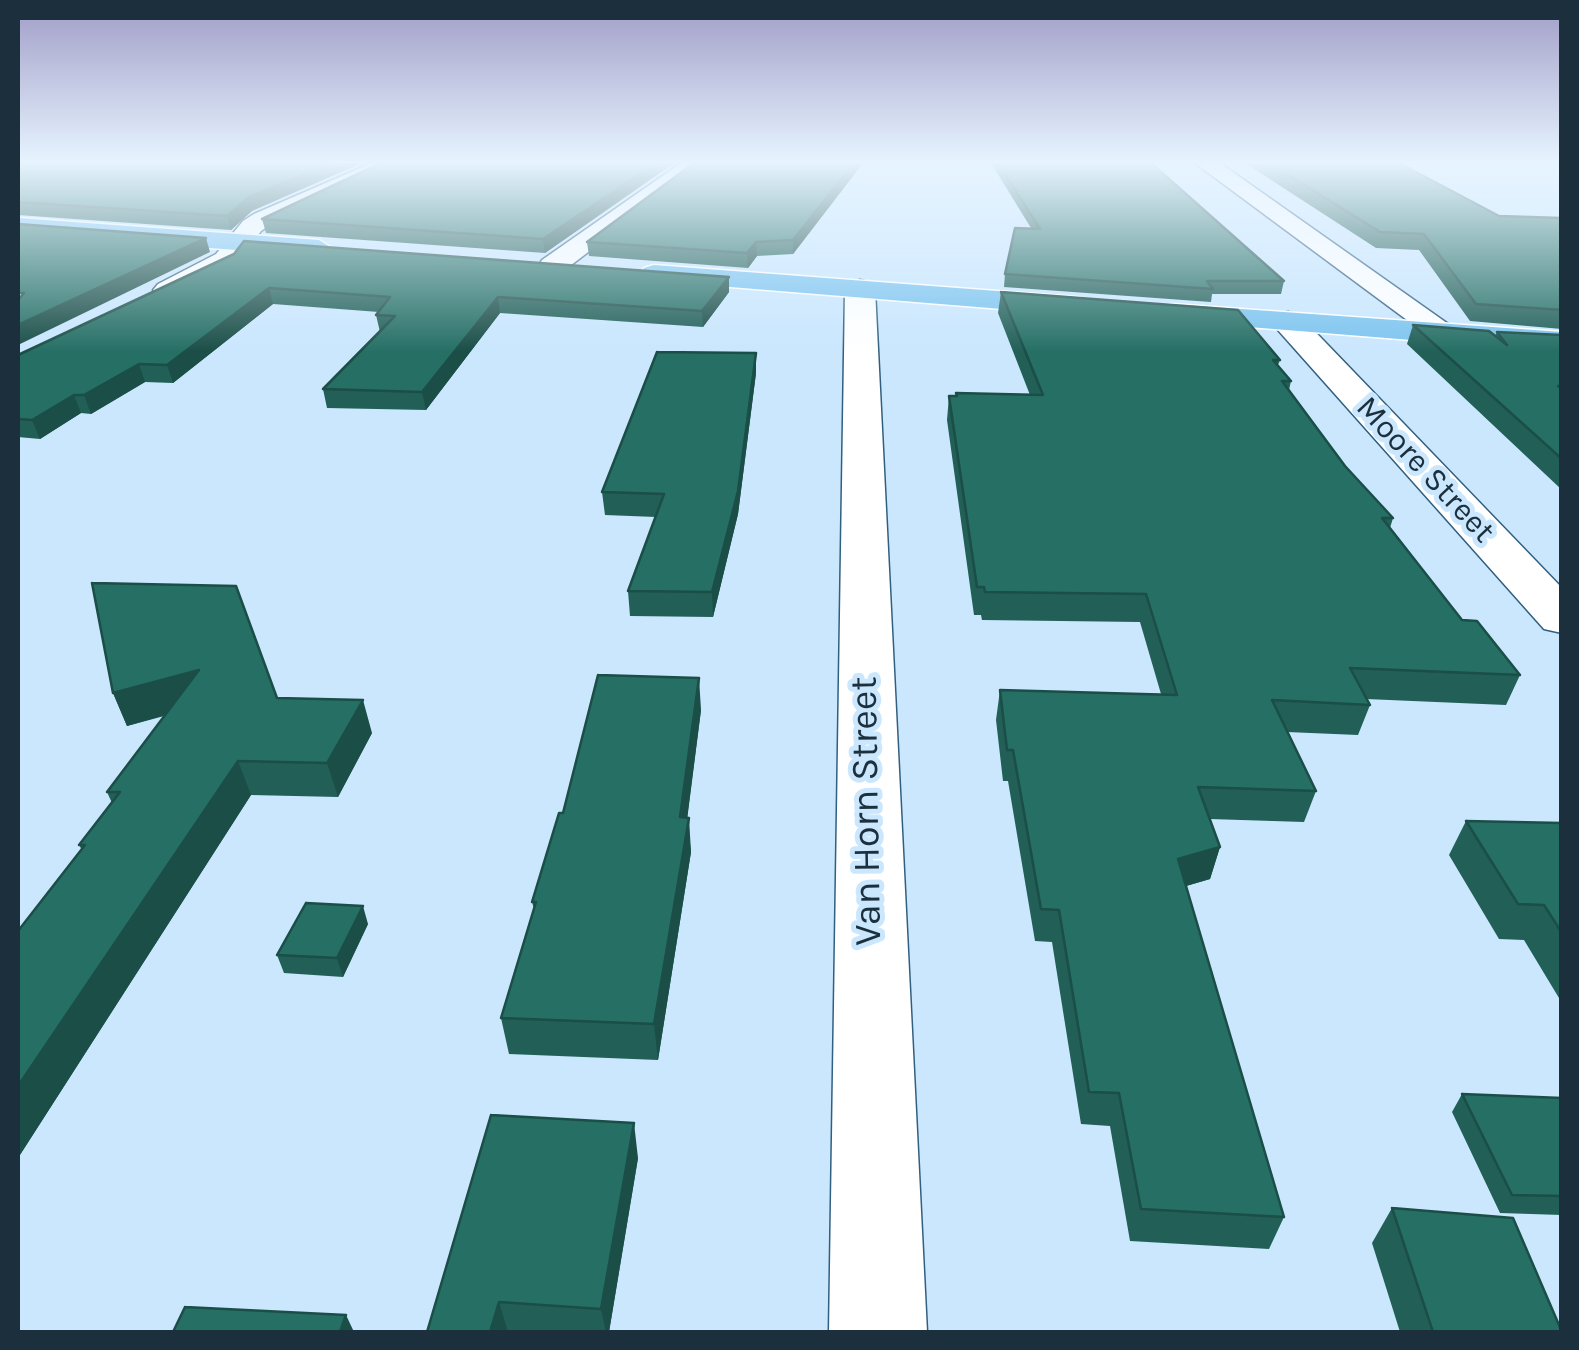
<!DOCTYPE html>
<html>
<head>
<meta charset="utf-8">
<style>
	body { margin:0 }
	#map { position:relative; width:1579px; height:1350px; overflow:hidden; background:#cae7fe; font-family:Karla,sans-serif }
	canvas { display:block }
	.frame { position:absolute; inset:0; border:20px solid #1b2f3d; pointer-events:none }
</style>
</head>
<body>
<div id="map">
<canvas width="1579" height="1350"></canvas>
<div class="frame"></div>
</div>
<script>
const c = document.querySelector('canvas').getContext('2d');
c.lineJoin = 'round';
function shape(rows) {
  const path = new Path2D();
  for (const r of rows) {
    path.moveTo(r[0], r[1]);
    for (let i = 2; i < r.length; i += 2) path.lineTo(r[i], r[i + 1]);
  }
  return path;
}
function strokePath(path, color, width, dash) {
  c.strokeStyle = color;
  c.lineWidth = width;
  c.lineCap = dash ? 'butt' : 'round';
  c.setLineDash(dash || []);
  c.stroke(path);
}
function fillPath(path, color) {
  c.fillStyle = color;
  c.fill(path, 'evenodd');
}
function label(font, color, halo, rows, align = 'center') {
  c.font = font + ' Karla,sans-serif';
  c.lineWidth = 10;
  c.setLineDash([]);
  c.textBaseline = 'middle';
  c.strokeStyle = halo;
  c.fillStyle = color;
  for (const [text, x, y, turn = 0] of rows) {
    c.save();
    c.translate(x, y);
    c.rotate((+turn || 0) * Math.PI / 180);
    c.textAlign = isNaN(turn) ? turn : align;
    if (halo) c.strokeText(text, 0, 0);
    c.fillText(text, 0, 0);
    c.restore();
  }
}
const minor = shape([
	[372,163,401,163,272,224,261,231,236,266,178,296,168,299,158,296,153,290,158,284,216,254,243,221,254,214,372,163],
	[681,163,705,163,562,272,542,272,538,266,542,260,681,163],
	[1195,163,1220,163,1461,333,1456,340,1445,343,1434,340,1195,163],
	[860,280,870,283,875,289,927,1332,829,1332,845,289,850,283,860,280],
	[1288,312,1299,315,1562,588,1562,633,1544,629,1277,329,1272,322,1277,315,1288,312]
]);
const major = shape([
	[18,218,319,240,332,248,319,256,18,234,18,218],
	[654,265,1076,297,1087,299,1091,306,1087,313,1076,315,644,280,640,274,644,268,654,265],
	[1172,304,1562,332,1562,352,1161,320,1156,313,1161,306,1172,304]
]);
strokePath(minor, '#315f80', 3);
strokePath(major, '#fff', 3);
fillPath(minor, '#fff');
fillPath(major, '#7dc4ef');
fillPath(shape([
	[18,163,252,211,231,230,18,215],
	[381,163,674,163,545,253,266,233,262,219],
	[863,163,793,254,757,256,748,268,589,256,587,242],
	[991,163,1151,163,1284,281,1281,294,1212,294,1211,302,1004,287,1005,274,1031,228],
	[1245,163,1399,163,1499,216,1562,218,1562,329,1470,321,1419,250,1376,248],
	[234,254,729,292,703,327,500,313,426,410,327,408,323,389,380,332,376,315,379,312,273,304,173,383,145,382,91,414,81,413,40,439,18,437,18,355],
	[1001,292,1280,360,1278,365,1291,381,1289,390,1345,466,1393,518,1390,528,1462,620,1520,675,1506,705,1366,699,1370,705,1358,735,1287,732,1316,791,1304,822,1210,819,1220,847,1210,879,1186,886,1284,1217,1269,1249,1130,1241,1110,1126,1081,1124,1052,942,1035,941,1008,781,1003,781,996,720,1000,690,1161,694,1140,622,982,620,981,615,974,615,947,420,949,396,1030,395,998,313],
	[1413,325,1495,336,1497,332,1562,335,1562,490,1407,344],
	[756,373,738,514,713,617,630,616,628,591,656,517,605,515,602,492],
	[113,693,277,698,372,733,338,797,251,795,18,1158,18,931,82,850,79,845,112,803,107,792,164,716,127,726],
	[701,710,687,818,691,852,658,1060,509,1054,501,1018,534,909,532,902,563,813],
	[1466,821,1562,823,1562,1003,1524,940,1499,939,1449,855],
	[368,924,343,977,284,973,277,955],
	[1462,1094,1562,1098,1562,1215,1500,1213,1452,1112],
	[638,1158,609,1332,427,1332],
	[1392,1208,1562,1332,1400,1332,1372,1243]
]), '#215f57');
fillPath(shape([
	[331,163,362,163,252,211,231,230,227,216,249,197],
	[656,163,674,163,545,253,543,239],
	[854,163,863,163,793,254,793,240],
	[206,238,210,252,18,345,18,325],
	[756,242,757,256,748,268,747,253],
	[729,277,729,292,703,327,702,311],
	[269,288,273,304,173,383,167,365],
	[498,297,500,313,426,410,422,392],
	[756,353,756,373,738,514,713,617,712,592],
	[139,364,145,382,91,414,84,395],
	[74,395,81,413,40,439,32,420],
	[199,670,211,702,127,726,113,693],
	[699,678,701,710,683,852,680,817],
	[363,700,372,733,338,797,327,763],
	[238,761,251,795,18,1158,18,1086],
	[689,818,691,852,658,1060,654,1024],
	[1220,847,1210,879,1169,891,1178,859],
	[363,906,368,924,343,977,337,958],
	[634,1123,638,1158,609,1332,606,1332,601,1309],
	[499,1302,508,1332,490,1332],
	[346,1315,354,1332,340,1332]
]), '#1b4e47');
const building = shape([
	[18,163,331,163,249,197,227,216,18,202,18,163],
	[381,163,656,163,543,239,262,219,381,163],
	[694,163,854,163,793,240,756,242,747,253,587,242,694,163],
	[998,163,1151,163,1284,281,1207,281,1213,289,1005,274,1015,228,1040,229,998,163],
	[1269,163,1399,163,1499,216,1562,218,1562,310,1476,304,1424,234,1380,232,1269,163],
	[18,224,206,238,18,325,18,300,24,293,18,293,18,224],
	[244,241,729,277,702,311,498,297,422,392,323,389,395,316,376,315,390,297,269,288,167,365,139,364,84,395,74,395,32,420,18,419,18,355,234,254,244,241],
	[1001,292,1238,310,1280,360,1273,360,1291,381,1282,381,1345,466,1393,518,1382,518,1462,620,1477,621,1520,675,1350,668,1370,705,1272,700,1316,791,1198,787,1220,847,1178,859,1284,1217,1141,1209,1119,1093,1089,1092,1059,910,1041,909,1013,750,1007,750,1000,690,1177,695,1146,594,985,592,984,587,977,587,949,396,957,396,956,393,1043,395,1001,292],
	[1413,325,1489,331,1507,345,1497,332,1562,335,1562,386,1558,386,1562,389,1562,459,1413,325],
	[657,352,756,353,738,491,712,592,628,591,664,494,602,492,657,352],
	[92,583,236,586,277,698,363,700,327,763,238,761,18,1086,18,931,85,845,79,845,120,792,107,792,199,670,113,693,92,583],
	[598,675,699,678,680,817,689,818,654,1024,501,1018,536,902,532,902,559,813,563,813,598,675],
	[1466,821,1562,823,1562,933,1544,905,1518,904,1466,821],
	[306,903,363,906,337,958,277,955,306,903],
	[1462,1094,1562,1098,1562,1196,1512,1195,1462,1094],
	[491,1115,634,1123,601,1309,499,1302,490,1332,427,1332,491,1115],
	[1392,1208,1513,1218,1562,1332,1433,1332,1392,1208],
	[185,1307,346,1315,340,1332,173,1332,185,1307]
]);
fillPath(building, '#266f65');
strokePath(building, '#1b4e47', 2.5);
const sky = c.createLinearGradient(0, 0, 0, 352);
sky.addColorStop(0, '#9f9cc6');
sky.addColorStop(0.46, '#e7f4ff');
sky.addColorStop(1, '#e7f4ff00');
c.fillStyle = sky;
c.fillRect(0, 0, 1579, 352);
label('32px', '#1b2f3d', '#cae7fe', [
	["Moore Street",1425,470,47]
]);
label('38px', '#1b2f3d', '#cae7fe', [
	["Van Horn Street",867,811,-91]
]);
</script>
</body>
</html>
